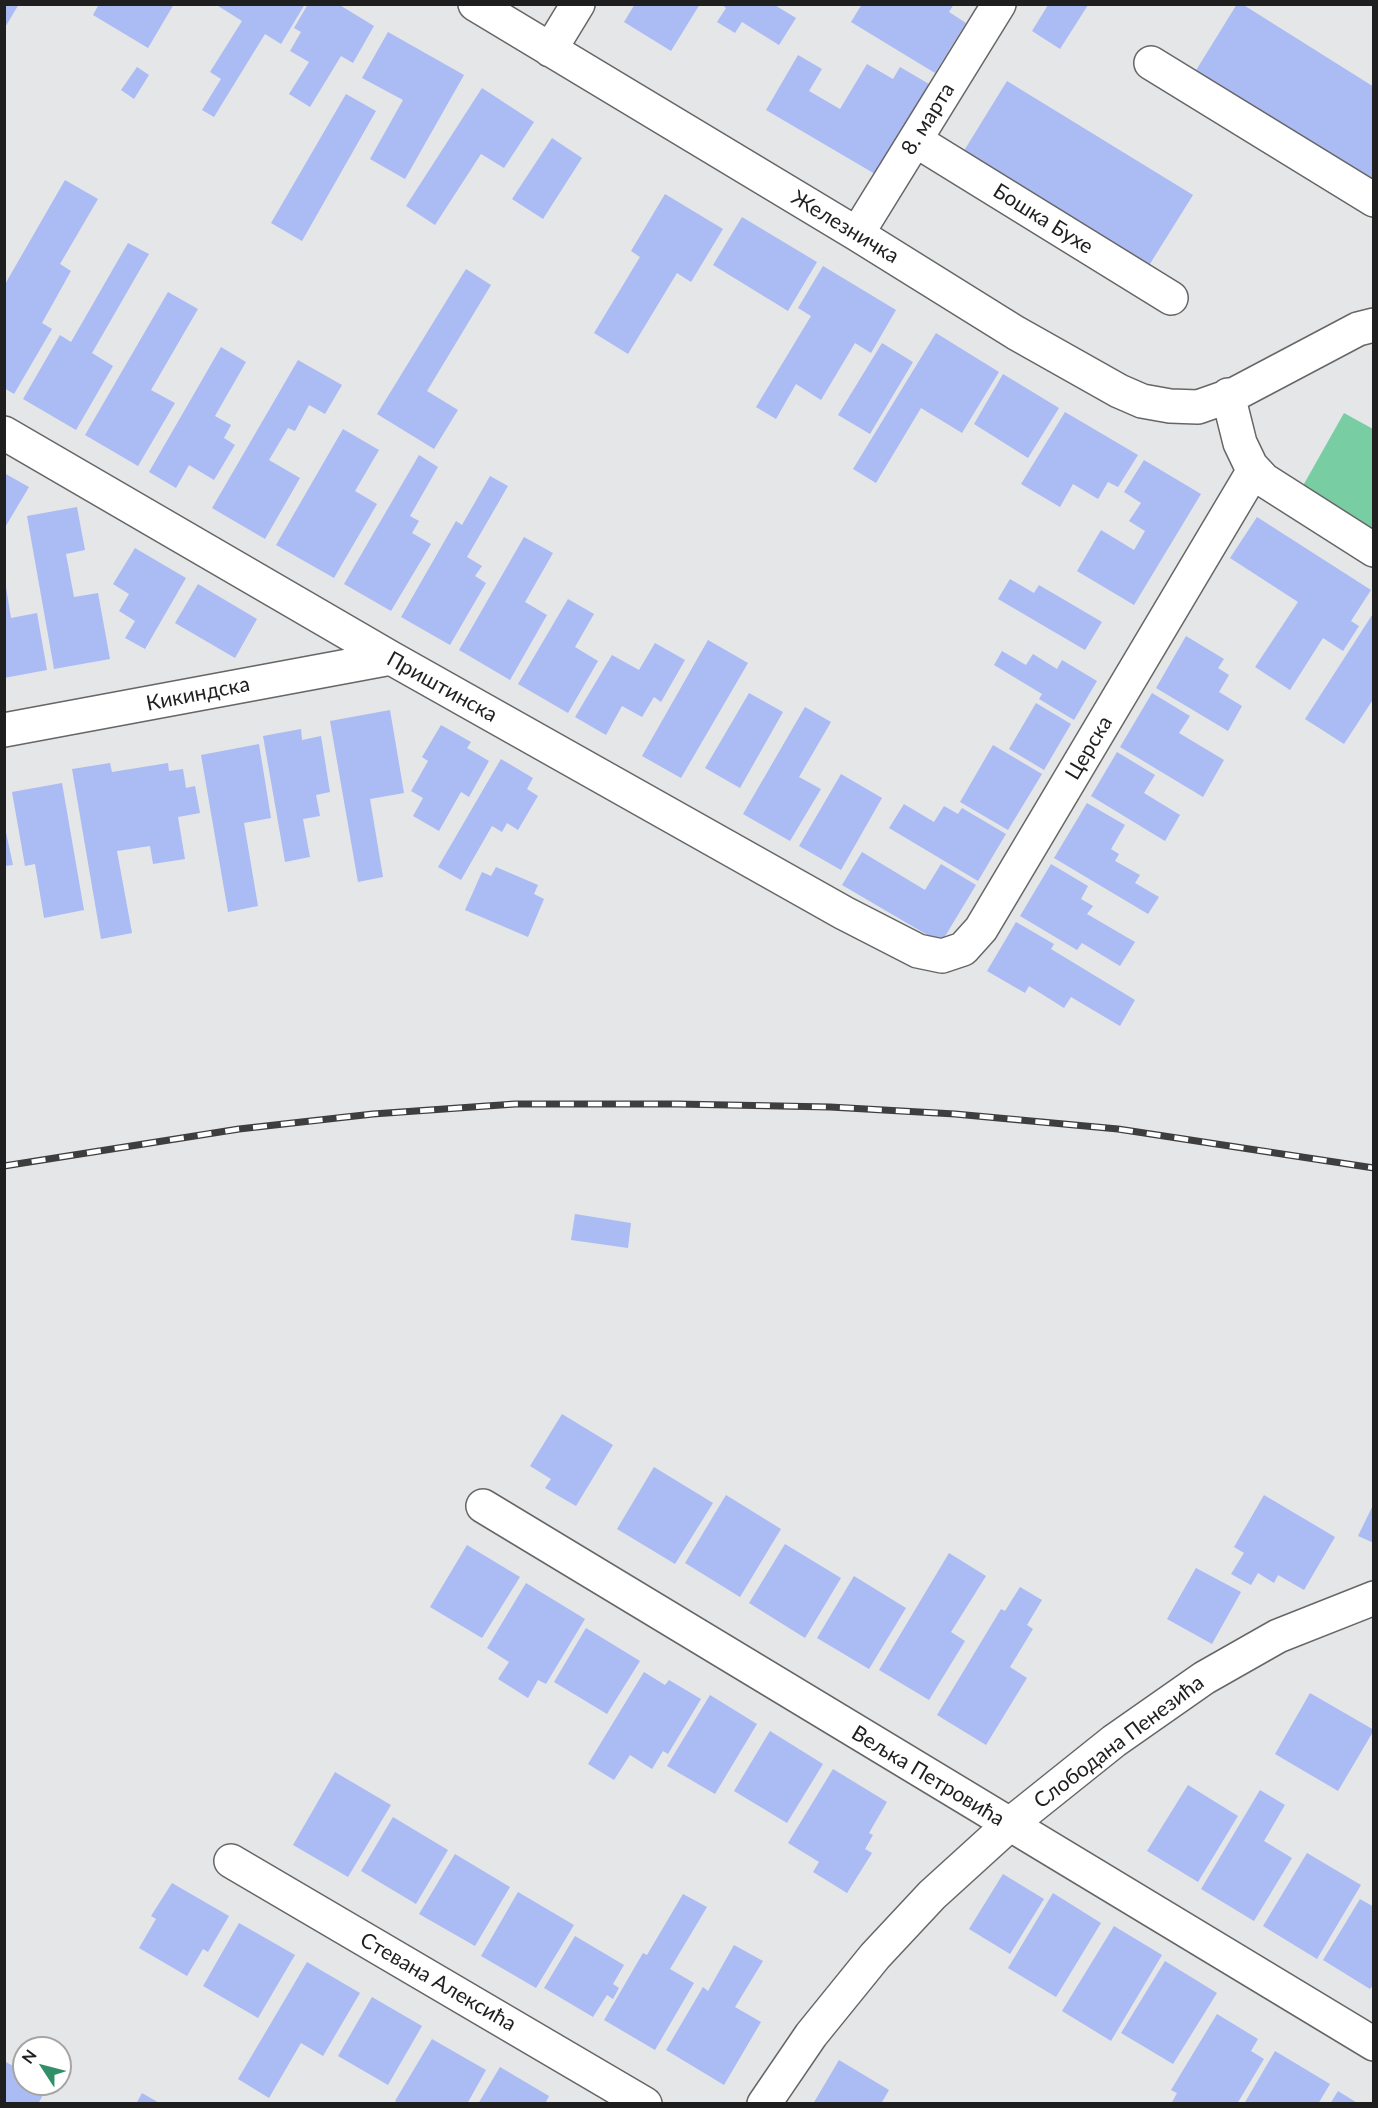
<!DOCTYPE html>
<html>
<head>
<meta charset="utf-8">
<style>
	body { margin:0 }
	#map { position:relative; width:1378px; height:2108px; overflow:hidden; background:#e5e6e7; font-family:Lato,sans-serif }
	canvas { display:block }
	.frame { position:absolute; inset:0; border:6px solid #1f1f20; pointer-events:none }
	.north { position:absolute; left:12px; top:2036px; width:60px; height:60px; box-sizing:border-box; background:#fff; border:2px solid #a5a5a6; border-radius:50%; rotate:306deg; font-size:16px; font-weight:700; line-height:24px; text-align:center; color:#1f1f20 }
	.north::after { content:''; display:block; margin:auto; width:21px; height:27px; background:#329068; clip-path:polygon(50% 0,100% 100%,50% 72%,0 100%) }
</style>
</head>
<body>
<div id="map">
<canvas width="1378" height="2108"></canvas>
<div class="frame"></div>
<div class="north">N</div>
</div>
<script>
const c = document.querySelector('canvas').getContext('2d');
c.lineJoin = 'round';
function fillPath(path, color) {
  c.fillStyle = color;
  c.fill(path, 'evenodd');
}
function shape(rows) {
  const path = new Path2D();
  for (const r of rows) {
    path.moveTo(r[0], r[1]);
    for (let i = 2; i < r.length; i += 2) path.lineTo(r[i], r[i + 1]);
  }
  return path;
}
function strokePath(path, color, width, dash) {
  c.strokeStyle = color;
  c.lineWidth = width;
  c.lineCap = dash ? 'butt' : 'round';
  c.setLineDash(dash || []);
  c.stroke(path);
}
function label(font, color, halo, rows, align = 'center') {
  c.font = font + ' Lato,sans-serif';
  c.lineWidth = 4.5;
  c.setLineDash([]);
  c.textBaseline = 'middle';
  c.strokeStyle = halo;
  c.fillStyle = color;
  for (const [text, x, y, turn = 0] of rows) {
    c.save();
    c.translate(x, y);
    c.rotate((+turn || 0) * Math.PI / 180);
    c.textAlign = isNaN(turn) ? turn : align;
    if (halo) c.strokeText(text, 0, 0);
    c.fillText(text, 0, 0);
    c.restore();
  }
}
fillPath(shape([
	[1344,413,1373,429,1373,532,1300,491]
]), '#78cda3');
fillPath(shape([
	[4,4,19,4,4,29],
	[99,4,174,4,148,48,93,15],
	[215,4,305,4,281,44,265,34,214,117,202,110,221,79,210,72,242,21],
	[308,4,338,4,374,26,353,63,341,56,310,107,289,94,309,62,290,51,301,32,294,28],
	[635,4,700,4,671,51,624,22],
	[721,4,773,4,796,18,779,45,742,22,735,33,717,22,726,8],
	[862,4,954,4,949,12,966,23,935,73,851,22],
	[1237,4,1242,4,1374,87,1374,184,1195,72],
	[1048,5,1088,5,1060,49,1032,31],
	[388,32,464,75,405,179,370,159,403,100,362,78],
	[798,55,822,69,809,91,840,109,867,64,893,79,900,67,929,84,875,174,766,110],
	[137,67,149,75,134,99,121,90],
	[1007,81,1193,195,1148,267,962,154],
	[482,88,534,122,504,168,481,154,435,225,406,206],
	[346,94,376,111,302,241,271,223],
	[552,138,582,158,543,219,512,199],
	[65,180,98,199,60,264,71,271,42,323,52,329,14,394,4,388,4,286],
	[665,194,723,229,691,282,677,273,628,354,594,333,640,257,631,251],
	[742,217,817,262,788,311,713,265],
	[128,243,149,254,92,353,113,366,76,430,23,399,60,335,71,342],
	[823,266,896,310,871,353,855,343,821,400,796,384,776,419,756,407,811,316,798,308],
	[466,269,491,285,427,391,458,410,434,449,377,414],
	[168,292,198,309,151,390,175,403,138,466,85,435],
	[936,333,999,372,962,433,921,408,876,483,853,469],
	[882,343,913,362,870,434,838,415],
	[221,347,246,362,215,416,231,425,224,438,235,445,214,480,189,465,176,488,149,472],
	[298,360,342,385,325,414,309,405,295,431,288,428,269,460,300,478,265,539,212,508],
	[1003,374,1059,408,1028,458,974,424],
	[1065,412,1138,455,1118,487,1108,482,1098,499,1073,484,1060,507,1021,484],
	[343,429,379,450,355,491,377,504,334,578,276,545],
	[419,455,438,467,410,516,419,521,412,533,431,544,391,611,344,584],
	[1144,460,1201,494,1134,605,1077,571,1101,530,1134,550,1145,531,1129,521,1141,503,1124,492],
	[4,473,29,487,4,529],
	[490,476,508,486,467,557,482,566,475,576,486,583,450,645,401,617,456,521,462,525],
	[77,507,85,550,66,554,74,597,98,593,110,659,54,669,27,516],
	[1257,517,1371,590,1351,621,1359,626,1343,651,1323,638,1290,690,1255,667,1298,602,1230,558],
	[524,537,553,553,525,602,547,615,510,680,459,650],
	[135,548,186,578,145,649,125,638,135,621,119,611,129,594,113,584],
	[1010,579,1034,593,1039,585,1102,622,1085,650,998,599],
	[198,584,257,619,235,658,175,623],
	[6,587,11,618,37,613,47,670,4,678],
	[568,599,594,614,575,647,598,661,568,713,518,684],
	[1374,612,1374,698,1344,744,1305,719],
	[1186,636,1224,659,1218,668,1229,675,1219,692,1242,706,1228,731,1156,688],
	[708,640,748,663,681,778,642,756],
	[655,643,685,660,661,702,654,697,642,717,622,706,606,735,575,717,612,655,639,670],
	[1002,651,1026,665,1033,654,1057,669,1062,660,1097,681,1074,720,1039,699,1042,694,994,665],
	[749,693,783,712,740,788,705,768],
	[1152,693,1190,716,1179,733,1224,760,1203,797,1120,747],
	[1036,703,1071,724,1044,770,1009,749],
	[805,707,831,722,799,777,821,789,790,841,743,814],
	[390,710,404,793,370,799,383,877,358,882,330,721],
	[441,725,471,742,467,748,489,761,469,797,461,792,439,831,413,816,423,798,411,791,428,761,422,757],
	[301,729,302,740,321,736,330,792,316,795,320,816,303,819,310,857,285,862,263,736],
	[259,744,271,818,244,823,258,906,228,912,201,755],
	[993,745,1042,774,1008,830,960,802],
	[1117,752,1155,775,1144,793,1180,815,1165,841,1091,796],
	[501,759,533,778,527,789,538,796,518,830,507,823,502,832,492,826,461,880,438,867],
	[110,763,112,772,168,763,169,771,183,769,186,788,195,786,200,813,178,817,185,859,153,864,150,846,117,851,132,933,101,939,72,769],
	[841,774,882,798,841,870,799,846],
	[62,783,84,910,44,918,35,864,25,866,12,792],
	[1087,803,1125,825,1111,849,1119,854,1115,861,1140,875,1135,883,1159,897,1148,914,1054,858],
	[904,804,934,822,944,806,958,814,962,808,1006,834,978,881,889,828],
	[4,823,13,865,4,866],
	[862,852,925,890,941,864,976,885,941,943,842,885],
	[1051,864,1088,886,1081,899,1093,906,1087,914,1135,942,1120,966,1082,943,1077,950,1020,916],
	[496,867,538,885,534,894,544,899,528,937,465,910,482,872,491,876],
	[1016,922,1054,944,1051,949,1135,1000,1120,1026,1071,997,1064,1008,1029,986,1025,993,987,971],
	[575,1214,631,1223,628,1248,571,1240],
	[562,1414,613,1445,576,1506,545,1488,551,1479,530,1466],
	[654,1467,713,1503,675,1564,617,1529],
	[726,1495,781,1529,740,1597,685,1563],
	[1264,1495,1335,1537,1304,1590,1278,1575,1274,1583,1258,1573,1251,1585,1231,1574,1244,1553,1234,1547],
	[1374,1503,1374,1543,1358,1536],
	[785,1544,841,1578,805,1638,749,1603],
	[467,1545,520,1577,482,1638,430,1607],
	[949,1553,986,1576,951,1632,965,1641,929,1700,879,1670],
	[1196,1568,1241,1592,1212,1644,1167,1619],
	[854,1576,906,1608,869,1669,817,1638],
	[526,1583,585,1619,546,1684,538,1680,528,1698,498,1679,509,1662,487,1648],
	[1020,1587,1042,1600,1027,1625,1033,1629,1010,1667,1027,1678,986,1745,937,1715,1001,1609,1005,1611],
	[586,1628,640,1661,607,1714,554,1682],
	[644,1672,665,1685,669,1680,701,1699,668,1754,663,1751,652,1769,630,1755,614,1780,588,1764],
	[1310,1693,1374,1730,1338,1791,1275,1754],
	[710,1695,757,1724,715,1794,667,1766],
	[770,1731,823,1764,787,1823,734,1791],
	[833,1769,887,1802,869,1833,873,1835,865,1849,872,1853,847,1893,813,1872,819,1862,788,1843],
	[335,1772,391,1805,348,1877,293,1845],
	[1188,1785,1238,1816,1198,1882,1147,1851],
	[1260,1790,1285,1805,1264,1841,1292,1858,1254,1921,1201,1889],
	[393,1817,448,1850,416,1904,361,1871],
	[1307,1853,1361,1885,1317,1959,1263,1926],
	[455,1854,510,1887,475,1946,419,1914],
	[1003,1874,1044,1899,1010,1954,969,1929],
	[172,1883,229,1916,208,1952,203,1949,187,1976,139,1948,156,1919,151,1916],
	[518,1892,574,1925,536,1988,481,1956],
	[1053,1893,1101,1923,1056,1997,1008,1968],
	[683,1894,707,1907,670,1969,694,1983,655,2050,604,2020,643,1953,647,1955],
	[1360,1899,1374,1907,1374,1984,1370,1989,1323,1960],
	[239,1923,295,1955,258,2018,203,1986],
	[1114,1926,1162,1955,1111,2041,1062,2011],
	[575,1936,624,1965,613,1984,619,1988,613,1999,607,1995,593,2017,544,1988],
	[734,1945,763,1961,735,2007,761,2022,724,2085,666,2050,703,1987,708,1991],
	[1165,1961,1217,1993,1173,2064,1121,2033],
	[307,1962,360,1993,323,2056,301,2043,269,2098,238,2079],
	[372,1997,422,2026,388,2085,338,2056],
	[1217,2014,1258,2039,1251,2051,1264,2059,1237,2104,1171,2104,1177,2093,1171,2090],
	[432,2039,486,2070,467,2104,399,2104,395,2101],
	[1275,2051,1330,2084,1318,2104,1244,2104],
	[839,2060,889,2090,881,2104,813,2104],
	[4,2061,24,2072,24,2084,48,2086,38,2104,4,2104],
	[500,2067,549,2096,545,2104,478,2104],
	[1338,2091,1359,2104,1330,2104],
	[142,2093,161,2104,136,2104]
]), '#abbbf4');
const minor = shape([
	[475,4,857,234,1016,333,1119,391,1142,401,1170,406,1198,407,1235,394,1358,329,1374,325],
	[550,50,578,4],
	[1151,63,1374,200],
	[915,140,1171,298],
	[857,234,999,4],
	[1228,395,1240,443,1251,466,1264,480,1374,550],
	[4,433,391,658,844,913,918,951,942,956,963,949,981,929,1254,470],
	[4,730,391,658],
	[483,1506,1374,2044],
	[231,1861,645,2104],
	[764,2104,811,2035,875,1956,932,1895,1009,1825,1114,1741,1204,1678,1278,1636,1374,1598]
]);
strokePath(minor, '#666667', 36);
strokePath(minor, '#fff', 33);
const rail = shape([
	[4,1166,239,1129,373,1114,515,1104,677,1104,830,1107,955,1114,1118,1129,1374,1168]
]);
strokePath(rail, '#3e3e3f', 7);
strokePath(rail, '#fff', 4.5, [14]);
label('21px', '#1f1f20', '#fff', [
	["8. марта",928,119,-58],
	["Бошка Бухе",1043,219,32],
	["Железничка",845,227,31],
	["Приштинска",442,687,29],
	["Кикиндска",198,694,-11],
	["Церска",1089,748,-59],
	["Слободана Пенезића",1119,1742,-37],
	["Вељка Петровића",928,1776,31],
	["Стевана Алексића",438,1982,30]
]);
</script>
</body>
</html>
